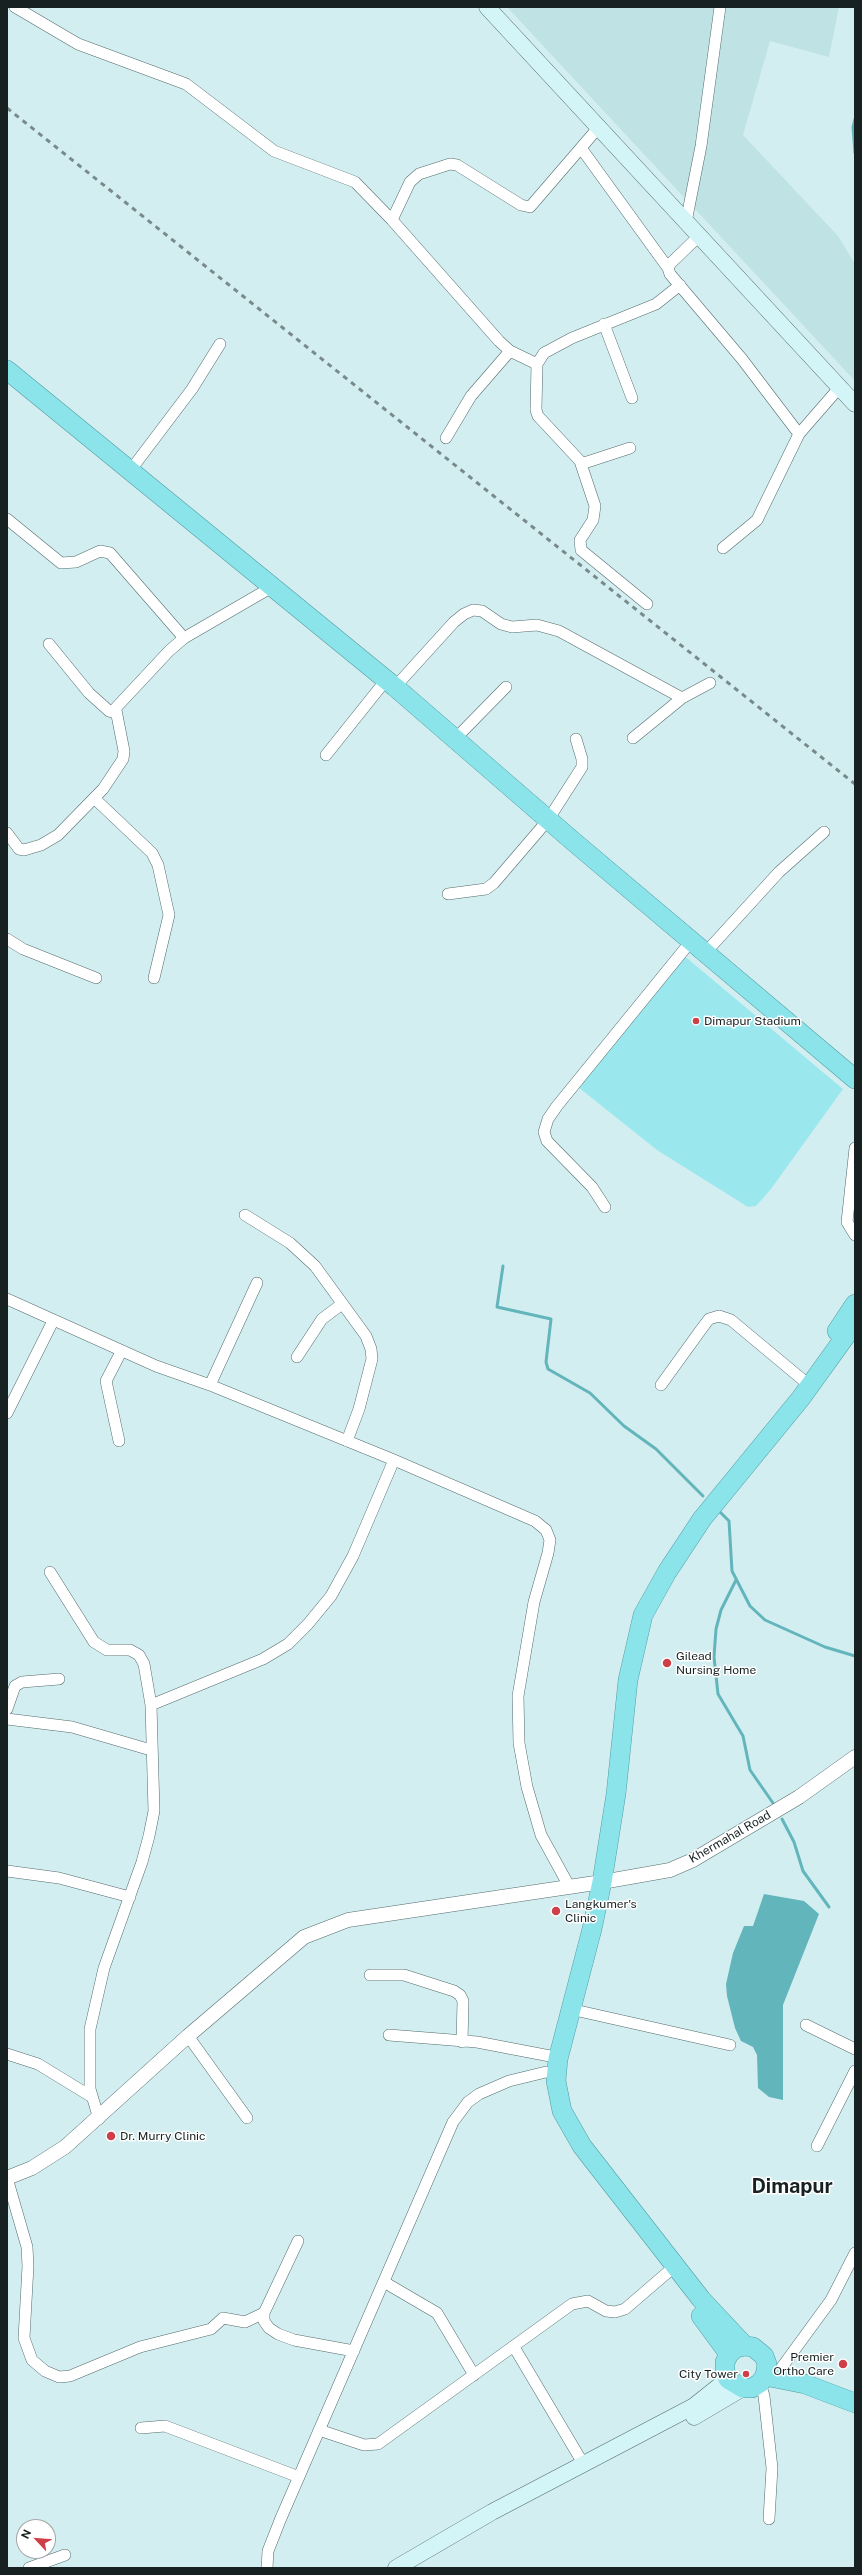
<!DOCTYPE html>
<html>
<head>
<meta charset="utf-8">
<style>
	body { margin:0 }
	#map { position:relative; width:862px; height:2575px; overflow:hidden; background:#d3eef0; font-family:"Public Sans",sans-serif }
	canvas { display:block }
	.frame { position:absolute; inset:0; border:8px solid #172122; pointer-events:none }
	.north { position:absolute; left:16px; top:2519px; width:40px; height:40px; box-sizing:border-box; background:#fff; border:1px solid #a2a6a7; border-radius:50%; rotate:296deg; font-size:11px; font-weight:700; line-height:16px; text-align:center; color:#172122 }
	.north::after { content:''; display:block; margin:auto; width:14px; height:18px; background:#cf3f47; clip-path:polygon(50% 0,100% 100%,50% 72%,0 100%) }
</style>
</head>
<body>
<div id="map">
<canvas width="862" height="2575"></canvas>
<div class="frame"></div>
<div class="north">N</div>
</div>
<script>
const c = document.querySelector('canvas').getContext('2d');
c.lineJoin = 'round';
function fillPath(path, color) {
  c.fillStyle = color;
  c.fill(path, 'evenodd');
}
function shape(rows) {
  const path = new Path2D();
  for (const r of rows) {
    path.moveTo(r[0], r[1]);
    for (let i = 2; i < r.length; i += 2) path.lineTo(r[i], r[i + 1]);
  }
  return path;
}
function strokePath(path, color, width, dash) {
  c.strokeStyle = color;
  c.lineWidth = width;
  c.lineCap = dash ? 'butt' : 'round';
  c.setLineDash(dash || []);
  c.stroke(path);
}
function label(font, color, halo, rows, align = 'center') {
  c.font = font + ' "Public Sans",sans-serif';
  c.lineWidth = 3;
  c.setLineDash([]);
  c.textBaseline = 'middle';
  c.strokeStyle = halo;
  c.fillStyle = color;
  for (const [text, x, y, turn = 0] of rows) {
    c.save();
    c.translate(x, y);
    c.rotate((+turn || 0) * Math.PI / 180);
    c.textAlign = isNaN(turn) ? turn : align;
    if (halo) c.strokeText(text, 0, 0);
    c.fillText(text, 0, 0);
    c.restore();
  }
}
fillPath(shape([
	[507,7,839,7,829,57,770,41,743,135,838,236,855,264,855,381]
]), '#bfe2e4');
fillPath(shape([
	[682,954,843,1089,771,1189,756,1206,748,1207,657,1150,578,1087]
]), '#9ae8ee');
fillPath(shape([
	[764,1894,804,1901,819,1914,783,2005,783,2100,769,2097,758,2088,757,2055,753,2047,741,2041,735,2028,727,1996,726,1984,733,1953,744,1926,753,1926]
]), '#63b5bc');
strokePath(shape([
	[855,119,853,127,855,153],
	[503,1266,497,1307,551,1319,546,1362,548,1369,590,1393,624,1426,656,1449,703,1496],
	[720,1512,729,1521,732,1571,750,1606,765,1620,825,1647,855,1656],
	[736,1580,721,1610,716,1629,714,1657,718,1694,743,1736,750,1770,773,1803],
	[782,1819,794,1842,803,1871,829,1907]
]), '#63b5bc', 3);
const minor = shape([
	[15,7,78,44,186,84,274,151,355,182,392,220,499,341,510,351,537,364],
	[581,148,668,268],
	[392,220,410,182,419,174,450,164,457,165,521,205,530,207,598,128],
	[686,222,701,146,720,7],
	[698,237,671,263,668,268,670,274,742,359,799,434],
	[604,324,632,398],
	[446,438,471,396,510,351],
	[581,464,630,448],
	[130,471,192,389,220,344],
	[7,519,61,563,76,562,100,551,110,553,184,638],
	[723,548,757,520,799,434,839,388],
	[647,604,581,550,580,540,593,520,595,506,580,461,538,416,536,410,537,364,544,353,572,338,656,304,680,285],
	[49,644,89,693,109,711,112,712,169,651,184,638,272,587],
	[395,687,454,622,464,614,473,610,482,611,501,624,512,627,537,625,559,631,682,698],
	[633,738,682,698,710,683],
	[455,739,506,687],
	[326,755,386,680],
	[94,798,152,853,158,865,169,915,154,978],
	[7,833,19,849,24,850,41,845,58,835,103,789,123,759,124,751,116,710],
	[448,894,486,889,494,883,548,820,582,767,582,759,576,739],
	[7,939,23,949,96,978],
	[706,952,779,872,824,832],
	[855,1148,847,1222,855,1235],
	[605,1207,592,1187,547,1141,544,1132,548,1119,557,1106,692,940],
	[245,1215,290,1243,315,1266,366,1336,371,1349,372,1359,359,1409,347,1441],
	[7,1299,156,1366,210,1385,394,1460,535,1521,546,1530,550,1540,548,1553,534,1602,518,1696,519,1743,527,1787,541,1835,569,1886],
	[297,1357,322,1319,342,1304],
	[210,1385,257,1283],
	[661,1385,700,1331,709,1319,719,1316,731,1320,803,1380],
	[7,1413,53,1321],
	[119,1441,106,1381,121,1352],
	[50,1572,94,1642,107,1650,130,1650,139,1655,144,1664,151,1705,154,1811,149,1836,142,1862,104,1968,90,2029,90,2089,99,2119],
	[151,1705,263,1659,288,1644,308,1624,331,1596,353,1556,394,1460],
	[7,1709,15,1686,22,1682,59,1679],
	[7,1719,72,1727,151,1750],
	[7,1871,59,1878,130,1897],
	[370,1975,404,1975,454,1991,460,1995,463,2001,462,2042],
	[570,2009,730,2045],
	[806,2025,855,2049],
	[389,2035,477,2042,550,2056],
	[188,2036,247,2118],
	[7,2054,38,2064,92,2097],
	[817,2146,855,2071],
	[7,2178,27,2247,28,2266,24,2338,32,2360,45,2371,59,2377,70,2376,140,2347,211,2329,223,2318,245,2322,264,2313],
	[298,2241,264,2313,264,2321,269,2328,278,2334,294,2340,354,2351],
	[384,2282,437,2313,474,2375],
	[514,2347,584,2465],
	[782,2367,831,2300,855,2253],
	[760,2383,764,2396,772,2468,769,2519],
	[141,2428,165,2426,299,2477],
	[319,2430,364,2445,378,2444,572,2304,588,2301,606,2311,615,2312,625,2309,668,2272],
	[29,2568,65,2555],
	[267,2568,268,2551,281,2518,453,2122,468,2102,479,2094,509,2081,546,2072]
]);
const tertiary = shape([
	[7,2178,32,2168,65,2147,188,2036,304,1937,348,1920,602,1882,670,1870,693,1860,799,1797,855,1757]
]);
const secondary = shape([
	[487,7,855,404],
	[694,2417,743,2388],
	[396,2568,492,2512,694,2406,728,2379]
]);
const trunk = shape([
	[7,370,395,687,574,842,855,1079],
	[837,1331,855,1304],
	[701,2316,729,2354],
	[745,2346,736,2348,729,2354,725,2362,725,2371,728,2379,743,2388,752,2388,760,2383,765,2376,767,2364,764,2356,753,2347,745,2346,701,2299,582,2146,562,2111,556,2081,558,2059,592,1929,602,1882,616,1794,628,1680,643,1615,667,1572,702,1519,801,1398,855,1323],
	[765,2376,805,2384,855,2403]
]);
strokePath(minor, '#536b6d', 12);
strokePath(tertiary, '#536b6d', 15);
strokePath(secondary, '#536b6d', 17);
strokePath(trunk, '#509ca1', 20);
strokePath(minor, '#fff', 11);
strokePath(tertiary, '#fff', 14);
strokePath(secondary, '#d4f5f8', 16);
strokePath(trunk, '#8ce4eb', 19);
strokePath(shape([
	[7,108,855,784]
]), '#788a8c', 3, [5, 5]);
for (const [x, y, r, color] of [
	[696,1021,4,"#cf3f47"],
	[667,1663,5,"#cf3f47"],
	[556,1911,5,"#cf3f47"],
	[111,2136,5,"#cf3f47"],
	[843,2364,5,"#cf3f47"],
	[746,2374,4,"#cf3f47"]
]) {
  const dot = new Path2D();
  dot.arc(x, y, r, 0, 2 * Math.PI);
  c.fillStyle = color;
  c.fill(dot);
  strokePath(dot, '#fff', 1.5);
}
label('12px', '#172122', '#fff', [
	["Dimapur Stadium",704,1021],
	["Gilead",676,1656],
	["Nursing Home",676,1670],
	["Langkumer's",565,1904],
	["Clinic",565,1918],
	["Dr. Murry Clinic",120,2136],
	["Premier",834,2357,"right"],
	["Ortho Care",834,2371,"right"],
	["City Tower",738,2374,"right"]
], 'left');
label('12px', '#172122', '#fff', [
	["Khermahal Road",730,1837,-30]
]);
label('bold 20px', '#172122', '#fff', [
	["Dimapur",792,2187]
]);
</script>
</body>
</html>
